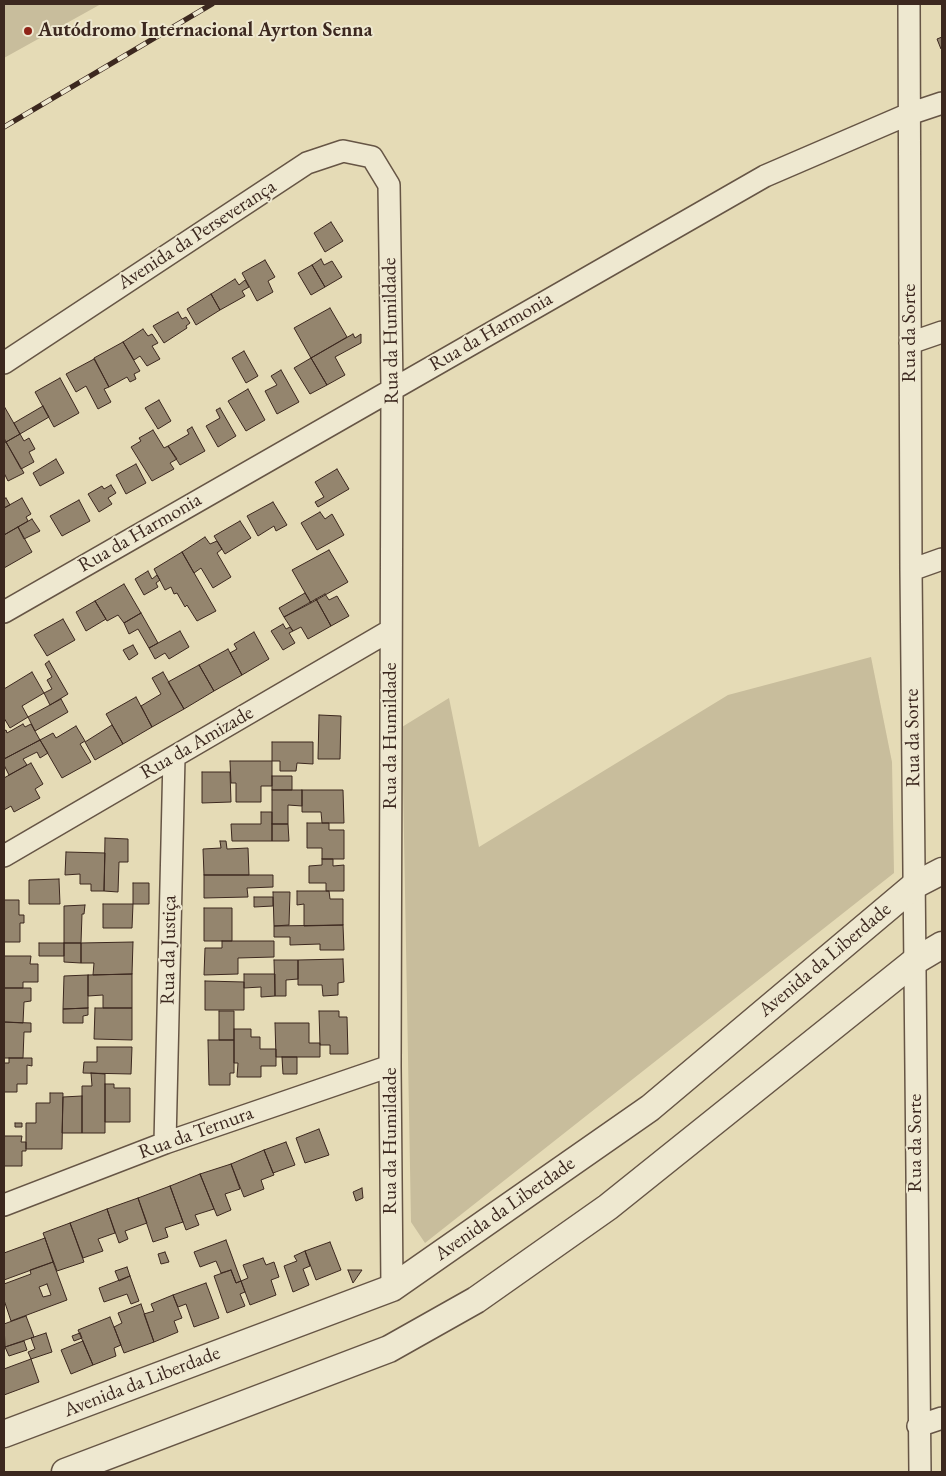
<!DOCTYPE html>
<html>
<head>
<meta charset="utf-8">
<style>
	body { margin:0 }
	#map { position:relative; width:946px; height:1476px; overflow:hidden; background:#e5dbb6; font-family:"EB Garamond",serif }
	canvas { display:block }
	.frame { position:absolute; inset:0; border:5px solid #3c281f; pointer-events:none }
</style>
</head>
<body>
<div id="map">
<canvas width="946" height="1476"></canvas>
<div class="frame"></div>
</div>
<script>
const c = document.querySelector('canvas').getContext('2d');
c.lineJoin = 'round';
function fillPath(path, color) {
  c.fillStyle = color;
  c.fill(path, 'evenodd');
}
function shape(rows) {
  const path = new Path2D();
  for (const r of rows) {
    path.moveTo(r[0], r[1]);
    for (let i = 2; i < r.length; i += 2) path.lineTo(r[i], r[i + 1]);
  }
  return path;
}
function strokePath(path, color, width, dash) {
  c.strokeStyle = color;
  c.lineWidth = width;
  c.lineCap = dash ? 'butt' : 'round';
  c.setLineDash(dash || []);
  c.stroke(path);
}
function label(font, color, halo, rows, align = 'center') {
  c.font = font + ' "EB Garamond",serif';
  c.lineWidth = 4;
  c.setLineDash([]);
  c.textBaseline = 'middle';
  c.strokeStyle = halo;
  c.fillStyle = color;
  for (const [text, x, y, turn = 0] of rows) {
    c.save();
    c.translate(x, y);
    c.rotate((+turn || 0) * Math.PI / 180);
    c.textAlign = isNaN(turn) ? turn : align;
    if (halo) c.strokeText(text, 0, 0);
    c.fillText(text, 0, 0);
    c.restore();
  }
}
fillPath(shape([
	[4,4,101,4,4,58],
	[871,657,892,762,894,873,425,1243,411,1222,402,727,449,698,479,847,728,695]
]), '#c8bd9c');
const building = shape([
	[942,37,942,48,941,49,937,39,942,37],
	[331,222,343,241,325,252,314,233,331,222],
	[321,259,324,265,332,261,342,277,325,287,312,265,321,259],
	[265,260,275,277,268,281,273,292,257,301,242,273,265,260],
	[312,265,325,287,311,295,298,273,312,265],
	[235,279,239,285,245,280,249,287,242,291,245,296,220,310,211,294,235,279],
	[211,294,220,310,196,325,187,309,211,294],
	[330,308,347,337,311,358,294,328,330,308],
	[178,312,182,319,186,317,190,323,186,326,187,328,164,343,153,326,178,312],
	[143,329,148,336,152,334,158,343,152,346,160,359,147,366,140,356,134,360,123,342,143,329],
	[353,334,355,338,361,334,361,343,335,357,345,375,327,385,311,358,353,334],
	[123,342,140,371,134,374,136,379,130,382,127,377,109,387,94,358,123,342],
	[244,351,258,376,246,383,232,358,244,351],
	[311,358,327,385,310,394,294,368,311,358],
	[94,359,109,387,104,389,111,402,98,409,86,386,76,392,66,374,94,359],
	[281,370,299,402,277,414,265,391,277,385,271,376,281,370],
	[60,378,79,413,54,427,35,392,60,378],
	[248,389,265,420,246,431,228,401,248,389],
	[159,400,171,421,158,429,145,408,159,400],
	[4,406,20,434,6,442,4,438,4,406],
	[43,406,49,417,20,434,14,423,43,406],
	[220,408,236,436,218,447,206,426,220,418,216,410,220,408],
	[192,427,205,451,180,465,168,446,189,434,187,430,192,427],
	[153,430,164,448,168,446,177,459,170,463,174,469,152,481,131,447,141,441,139,438,153,430],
	[20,434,24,441,29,438,35,449,29,452,34,462,21,469,6,442,20,434],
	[6,442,24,473,8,481,4,473,4,443,6,442],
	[56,459,64,473,40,486,33,473,56,459],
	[136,464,146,483,126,494,116,475,136,464],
	[337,469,349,489,318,507,315,502,324,497,315,482,337,469],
	[111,485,116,493,108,498,112,504,99,512,88,494,102,486,104,489,111,485],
	[6,498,10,505,4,508,4,499,6,498],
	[22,498,31,514,26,517,28,521,4,535,4,508,22,498],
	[79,500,90,521,62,536,50,516,79,500],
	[273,502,287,525,276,531,274,526,258,536,247,516,273,502],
	[320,512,325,519,332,514,344,535,317,550,301,523,320,512],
	[32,519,40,531,24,539,18,527,32,519],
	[240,521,251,538,225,554,214,536,240,521],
	[18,527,32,552,4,568,4,535,18,527],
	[205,537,210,544,217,541,222,549,217,553,231,577,213,588,201,568,194,573,182,552,205,537],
	[329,550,348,582,311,603,292,570,329,550],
	[182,552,216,611,197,621,187,605,185,607,177,593,174,594,171,587,165,590,154,569,182,552],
	[148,571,152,579,157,575,160,580,156,583,158,587,144,595,135,579,148,571],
	[124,584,141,613,124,623,118,615,107,621,95,601,124,584],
	[305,593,311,603,284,617,279,608,305,593],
	[325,594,329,600,337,596,349,616,331,626,316,599,325,594],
	[316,599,331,626,308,639,301,627,293,631,284,617,316,599],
	[95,601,106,619,86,631,76,612,95,601],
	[141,613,158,643,149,648,138,629,129,634,124,623,141,613],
	[63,619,75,640,47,656,34,635,63,619],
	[283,624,286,629,290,627,293,631,289,633,295,643,283,650,271,631,283,624],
	[180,631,189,647,169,659,165,653,155,659,149,648,180,631],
	[254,632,269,659,242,675,230,653,237,649,234,644,254,632],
	[133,645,138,654,129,660,123,650,133,645],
	[228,649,242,675,214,691,199,665,228,649],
	[49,661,68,694,50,705,44,693,52,689,47,680,52,677,45,664,49,661],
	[199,665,214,691,184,709,168,682,199,665],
	[32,672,44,693,22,706,28,717,10,728,4,718,4,689,32,672],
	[163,672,184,709,152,727,141,706,161,694,152,678,163,672],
	[136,697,152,727,123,744,106,714,136,697],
	[61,699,68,712,35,731,28,717,61,699],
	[319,715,341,716,340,759,318,759,319,715],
	[23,724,25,727,31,724,40,740,4,759,4,731,6,730,7,733,23,724],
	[112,725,123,744,95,760,85,742,112,725],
	[76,726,85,741,80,744,91,762,62,778,40,740,53,733,56,738,76,726],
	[40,740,48,753,40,758,37,752,23,759,27,765,9,775,4,765,4,759,40,740],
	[272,742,313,742,313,764,297,763,296,771,280,771,280,761,272,761,272,742],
	[230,761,272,761,272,786,261,786,261,802,236,802,236,783,231,783,230,761],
	[31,763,43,784,35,789,40,798,14,812,11,806,4,810,4,778,31,763],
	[202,772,230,772,231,802,202,803,202,772],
	[272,776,292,776,292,790,272,790,272,776],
	[272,790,302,790,302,806,288,805,288,824,272,824,272,790],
	[302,790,343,790,344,823,322,823,321,812,302,812,302,790],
	[261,812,272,812,272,841,232,841,231,824,261,824,261,812],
	[307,823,329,823,329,830,344,830,344,859,322,859,322,848,307,848,307,823],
	[272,824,288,824,289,841,272,841,272,824],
	[105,838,128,839,128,862,119,862,118,892,104,891,105,838],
	[220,841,226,841,227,849,248,848,249,875,204,875,203,849,221,848,220,841],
	[66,852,105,853,104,891,91,891,91,884,80,884,80,874,65,875,66,852],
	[322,859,333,859,333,866,344,865,344,891,326,891,326,883,309,883,309,866,322,865,322,859],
	[204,875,273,875,273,887,247,888,248,897,204,898,204,875],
	[59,879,60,904,29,904,29,880,59,879],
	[133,883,149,883,149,904,133,904,133,883],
	[297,891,329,891,330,899,343,899,343,925,304,926,304,904,297,905,297,891],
	[273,892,290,892,289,925,274,926,273,892],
	[254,897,273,897,273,906,254,907,254,897],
	[4,900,19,900,19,915,24,915,24,923,20,923,20,942,4,942,4,900],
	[103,904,133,904,132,928,103,928,103,904],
	[85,905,84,914,82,914,81,943,64,943,64,906,85,905],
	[204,908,232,908,232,941,204,941,204,908],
	[343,925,344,950,320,950,320,944,290,945,290,937,274,937,274,926,343,925],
	[222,941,274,941,274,957,238,958,238,974,204,975,205,948,222,948,222,941],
	[133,942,132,974,93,975,94,963,81,963,81,943,133,942],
	[39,943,64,943,64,956,39,956,39,943],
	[64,943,81,943,81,963,64,962,64,943],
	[4,956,31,956,30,964,38,964,38,982,23,982,23,988,4,988,4,956],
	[343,959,344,982,338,983,338,995,323,996,322,985,298,985,298,960,343,959],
	[274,960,298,960,298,979,286,980,286,996,275,996,274,960],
	[132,974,132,1008,103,1008,103,995,88,996,88,975,132,974],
	[244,974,275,974,275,996,261,997,261,987,244,988,244,974],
	[88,975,88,1008,63,1009,64,976,88,975],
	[205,981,244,982,244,1010,205,1010,205,981],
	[4,988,31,988,31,1001,24,1002,23,1023,4,1022,4,988],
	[88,1008,88,1015,83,1016,83,1023,63,1023,63,1009,88,1008],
	[95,1008,132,1008,132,1040,94,1039,95,1008],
	[219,1011,234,1011,234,1040,219,1040,219,1011],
	[319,1011,339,1011,339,1017,347,1017,348,1054,330,1054,330,1045,320,1045,319,1011],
	[4,1022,31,1023,31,1032,24,1032,23,1058,4,1058,4,1022],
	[275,1023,309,1023,309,1043,320,1043,320,1057,276,1057,275,1023],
	[234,1029,251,1029,251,1037,260,1037,260,1049,276,1049,276,1066,261,1066,261,1077,237,1077,238,1063,234,1063,234,1029],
	[208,1040,234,1040,234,1073,230,1073,230,1085,209,1085,208,1040],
	[97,1047,132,1047,131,1074,83,1073,84,1062,97,1062,97,1047],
	[282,1057,297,1057,297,1074,283,1074,282,1057],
	[9,1058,32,1058,32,1066,27,1065,27,1084,17,1084,17,1092,4,1092,4,1063,9,1063,9,1058],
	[91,1073,105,1074,105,1133,82,1133,82,1086,92,1086,91,1073],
	[105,1084,114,1084,114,1088,130,1088,130,1122,105,1122,105,1084],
	[50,1093,63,1093,62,1149,26,1149,26,1123,36,1123,36,1103,50,1103,50,1093],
	[82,1096,82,1133,62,1133,63,1097,82,1096],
	[15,1123,22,1123,22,1127,15,1127,15,1123],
	[319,1129,329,1155,305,1163,296,1138,319,1129],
	[4,1136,22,1136,21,1142,26,1142,26,1151,22,1151,22,1166,4,1166,4,1136],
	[286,1142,295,1165,273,1173,264,1150,286,1142],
	[264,1150,274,1175,261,1180,264,1189,244,1197,231,1164,264,1150],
	[231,1164,240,1189,225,1194,231,1210,217,1216,200,1174,231,1164],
	[200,1174,214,1209,195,1215,199,1225,186,1230,170,1186,200,1174],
	[170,1186,183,1222,165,1228,168,1237,153,1242,138,1198,170,1186],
	[362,1188,363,1198,356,1201,353,1192,362,1188],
	[138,1198,147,1223,125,1231,128,1239,119,1243,107,1209,138,1198],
	[107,1209,115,1233,98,1239,103,1251,83,1258,70,1223,107,1209],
	[70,1223,84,1262,57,1271,43,1233,70,1223],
	[45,1238,53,1262,4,1280,4,1253,45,1238],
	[226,1240,241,1281,236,1283,231,1270,221,1273,216,1261,200,1267,194,1252,226,1240],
	[330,1242,341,1270,316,1280,305,1251,330,1242],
	[305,1251,310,1266,303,1269,309,1285,293,1292,284,1266,297,1261,294,1256,305,1251],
	[165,1252,169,1262,161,1264,158,1254,165,1252],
	[263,1258,266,1265,274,1262,279,1277,271,1280,276,1295,250,1305,241,1281,248,1278,243,1265,263,1258],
	[53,1262,67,1300,11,1321,4,1300,4,1284,31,1274,30,1270,53,1262],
	[127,1267,130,1276,119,1281,115,1271,127,1267],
	[231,1270,236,1283,241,1281,245,1292,240,1294,245,1306,227,1313,214,1276,231,1270],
	[348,1270,362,1270,353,1283,348,1270],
	[130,1276,139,1301,131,1304,127,1294,104,1302,99,1288,130,1276],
	[206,1283,219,1318,194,1327,186,1304,178,1307,173,1295,206,1283],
	[47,1284,51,1295,43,1297,39,1287,47,1284],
	[173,1295,182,1318,174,1321,178,1332,154,1342,144,1314,154,1311,151,1304,173,1295],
	[141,1304,154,1342,124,1353,114,1327,122,1323,118,1313,141,1304],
	[26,1316,34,1337,5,1347,4,1324,26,1316],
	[110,1317,121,1345,114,1348,116,1356,93,1365,78,1330,110,1317],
	[46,1333,52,1352,31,1359,28,1352,35,1349,31,1338,46,1333],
	[80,1333,82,1338,74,1341,72,1336,80,1333],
	[24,1341,27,1350,9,1356,5,1347,24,1341],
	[83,1341,93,1365,71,1374,61,1350,83,1341],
	[31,1359,39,1382,4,1395,4,1369,31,1359]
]);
fillPath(building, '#94856e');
strokePath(building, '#3c281f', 1);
const minor = shape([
	[909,4,911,570,920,1472],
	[910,343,942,332],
	[4,363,307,163,343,151,372,157,389,185,392,388,390,1066,392,1288],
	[911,570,942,559],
	[4,612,765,176,909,114,942,103],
	[4,856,391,630],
	[165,1143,174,757],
	[4,1205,165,1143,390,1066],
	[918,1426,942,1418]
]);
const tertiary = shape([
	[4,1434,392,1288,650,1108,915,885,942,871],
	[65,1472,389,1349,476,1300,608,1207,915,961,942,945]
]);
strokePath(minor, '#665545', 24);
strokePath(tertiary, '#665545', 29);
strokePath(minor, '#eee8d0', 21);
strokePath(tertiary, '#eee8d0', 26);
const rail = shape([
	[4,127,212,4]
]);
strokePath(rail, '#3c281f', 5.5);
strokePath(rail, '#eee8d0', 4, [11]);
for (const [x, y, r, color] of [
	[28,31,5,"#8f2418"]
]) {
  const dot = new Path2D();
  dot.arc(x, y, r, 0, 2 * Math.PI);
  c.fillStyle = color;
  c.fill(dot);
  strokePath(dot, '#eee8d0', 2);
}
label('bold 20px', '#3c281f', '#eee8d0', [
	["Autódromo Internacional Ayrton Senna",38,31]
], 'left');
label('20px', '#3c281f', '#eee8d0', [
	["Avenida da Perseverança",197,235,-33],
	["Rua da Humildade",391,331,-91],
	["Rua da Harmonia",491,332,-30],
	["Rua da Sorte",910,333,-90],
	["Rua da Harmonia",140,533,-30],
	["Rua da Humildade",391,736,-90],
	["Rua da Sorte",913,738,-91],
	["Rua da Amizade",197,743,-30],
	["Rua da Justiça",169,950,-89],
	["Avenida da Liberdade",825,960,-40],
	["Rua da Ternura",196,1133,-20],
	["Rua da Humildade",391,1141,-90],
	["Rua da Sorte",916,1143,-90],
	["Avenida da Liberdade",505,1209,-35],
	["Avenida da Liberdade",142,1382,-21]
]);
</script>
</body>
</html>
